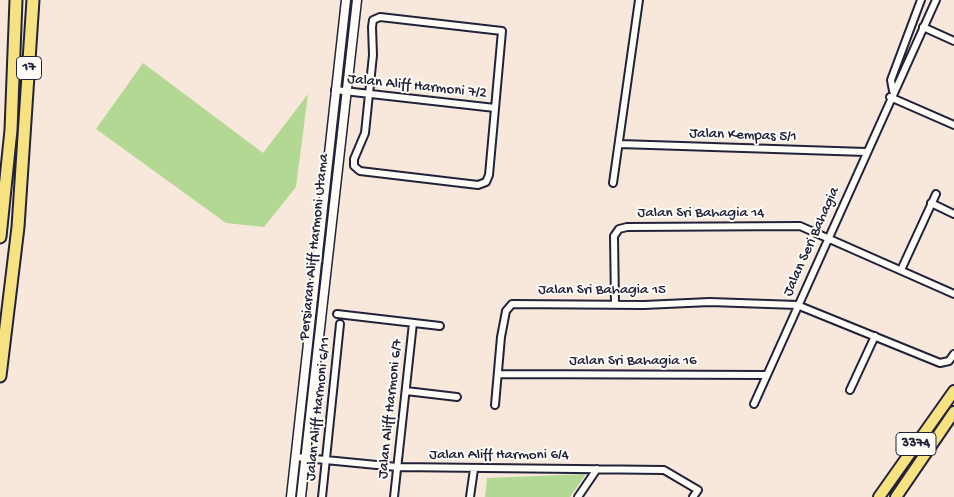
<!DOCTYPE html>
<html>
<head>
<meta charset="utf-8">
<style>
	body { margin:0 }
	canvas { display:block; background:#f7e8db }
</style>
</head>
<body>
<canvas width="954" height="497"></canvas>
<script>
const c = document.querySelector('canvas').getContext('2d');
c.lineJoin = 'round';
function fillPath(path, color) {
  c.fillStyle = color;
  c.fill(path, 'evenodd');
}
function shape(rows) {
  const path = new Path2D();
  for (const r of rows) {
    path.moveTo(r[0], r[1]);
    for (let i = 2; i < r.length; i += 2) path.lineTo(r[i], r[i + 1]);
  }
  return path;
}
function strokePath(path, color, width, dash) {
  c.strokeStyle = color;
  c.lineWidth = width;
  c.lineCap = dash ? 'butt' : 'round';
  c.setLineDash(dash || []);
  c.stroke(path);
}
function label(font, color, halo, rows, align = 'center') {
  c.font = font + ' "Gochi Hand",sans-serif';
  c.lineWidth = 4;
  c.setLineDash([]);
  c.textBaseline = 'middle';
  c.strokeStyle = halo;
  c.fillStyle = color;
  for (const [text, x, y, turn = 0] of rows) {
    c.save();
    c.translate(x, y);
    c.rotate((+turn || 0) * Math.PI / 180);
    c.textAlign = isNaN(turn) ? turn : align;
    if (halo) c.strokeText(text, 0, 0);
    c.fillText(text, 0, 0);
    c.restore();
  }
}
fillPath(shape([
	[143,63,263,153,308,94,296,187,264,227,226,223,96,129],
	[586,474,570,497,485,497,487,478]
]), '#b3d893');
const minor = shape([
	[380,17,502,31,489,175,486,182,478,185,360,171,354,166,354,159,365,133,373,55,372,27,373,20,380,17],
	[923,27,954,41],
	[335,90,495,108],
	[893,91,891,80,921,0],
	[890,97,954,125],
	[620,144,866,152],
	[613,183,639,0],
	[931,203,954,214],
	[901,270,936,194],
	[615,304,614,236,619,229,627,227,800,226,954,294],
	[337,314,440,326],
	[498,374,767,375],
	[850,390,875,336],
	[406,391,457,397],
	[754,404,936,0],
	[495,405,501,337,506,311,512,304,644,305,710,302,797,305,940,363,949,361,954,354],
	[295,457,397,467,664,470,698,490,693,497],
	[322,497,340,324],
	[394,497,413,323],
	[470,497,474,469],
	[578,497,597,469]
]);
const tertiary = shape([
	[291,497,346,0],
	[301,497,357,0]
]);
const primary = shape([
	[879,497,954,391],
	[896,497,954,412]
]);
const trunk = shape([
	[0,237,11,130,16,0],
	[0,376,18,227,33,0]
]);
strokePath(minor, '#22223b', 10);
strokePath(tertiary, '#22223b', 11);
strokePath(primary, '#22223b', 14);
strokePath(trunk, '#22223b', 15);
strokePath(minor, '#fdfcf7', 6);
strokePath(tertiary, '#fdfcf7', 8);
strokePath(primary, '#f7e281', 10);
strokePath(trunk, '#f7e281', 11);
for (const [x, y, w] of [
	[29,68,25],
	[916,444,40]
]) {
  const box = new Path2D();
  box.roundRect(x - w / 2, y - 11.5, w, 23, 4);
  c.fillStyle = '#fdfcf7';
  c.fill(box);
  strokePath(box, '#22223b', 1);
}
label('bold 14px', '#22223b', null, [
	["17",29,68],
	["3374",916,444]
]);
label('15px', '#22223b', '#fdfcf7', [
	["Jalan Aliff Harmoni 7/2",417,87,6],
	["Jalan Kempas 5/1",743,136,2],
	["Jalan Sri Bahagia 14",701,214],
	["Jalan Seri Bahagia",812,242,-66],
	["Persiaran Aliff Harmoni Utama",315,247,-84],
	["Jalan Sri Bahagia 15",602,291],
	["Jalan Sri Bahagia 16",633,362],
	["Jalan Aliff Harmoni 6/11",319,409,-84],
	["Jalan Aliff Harmoni 6/7",391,409,-84],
	["Jalan Aliff Harmoni 6/4",499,456]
]);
</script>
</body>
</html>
